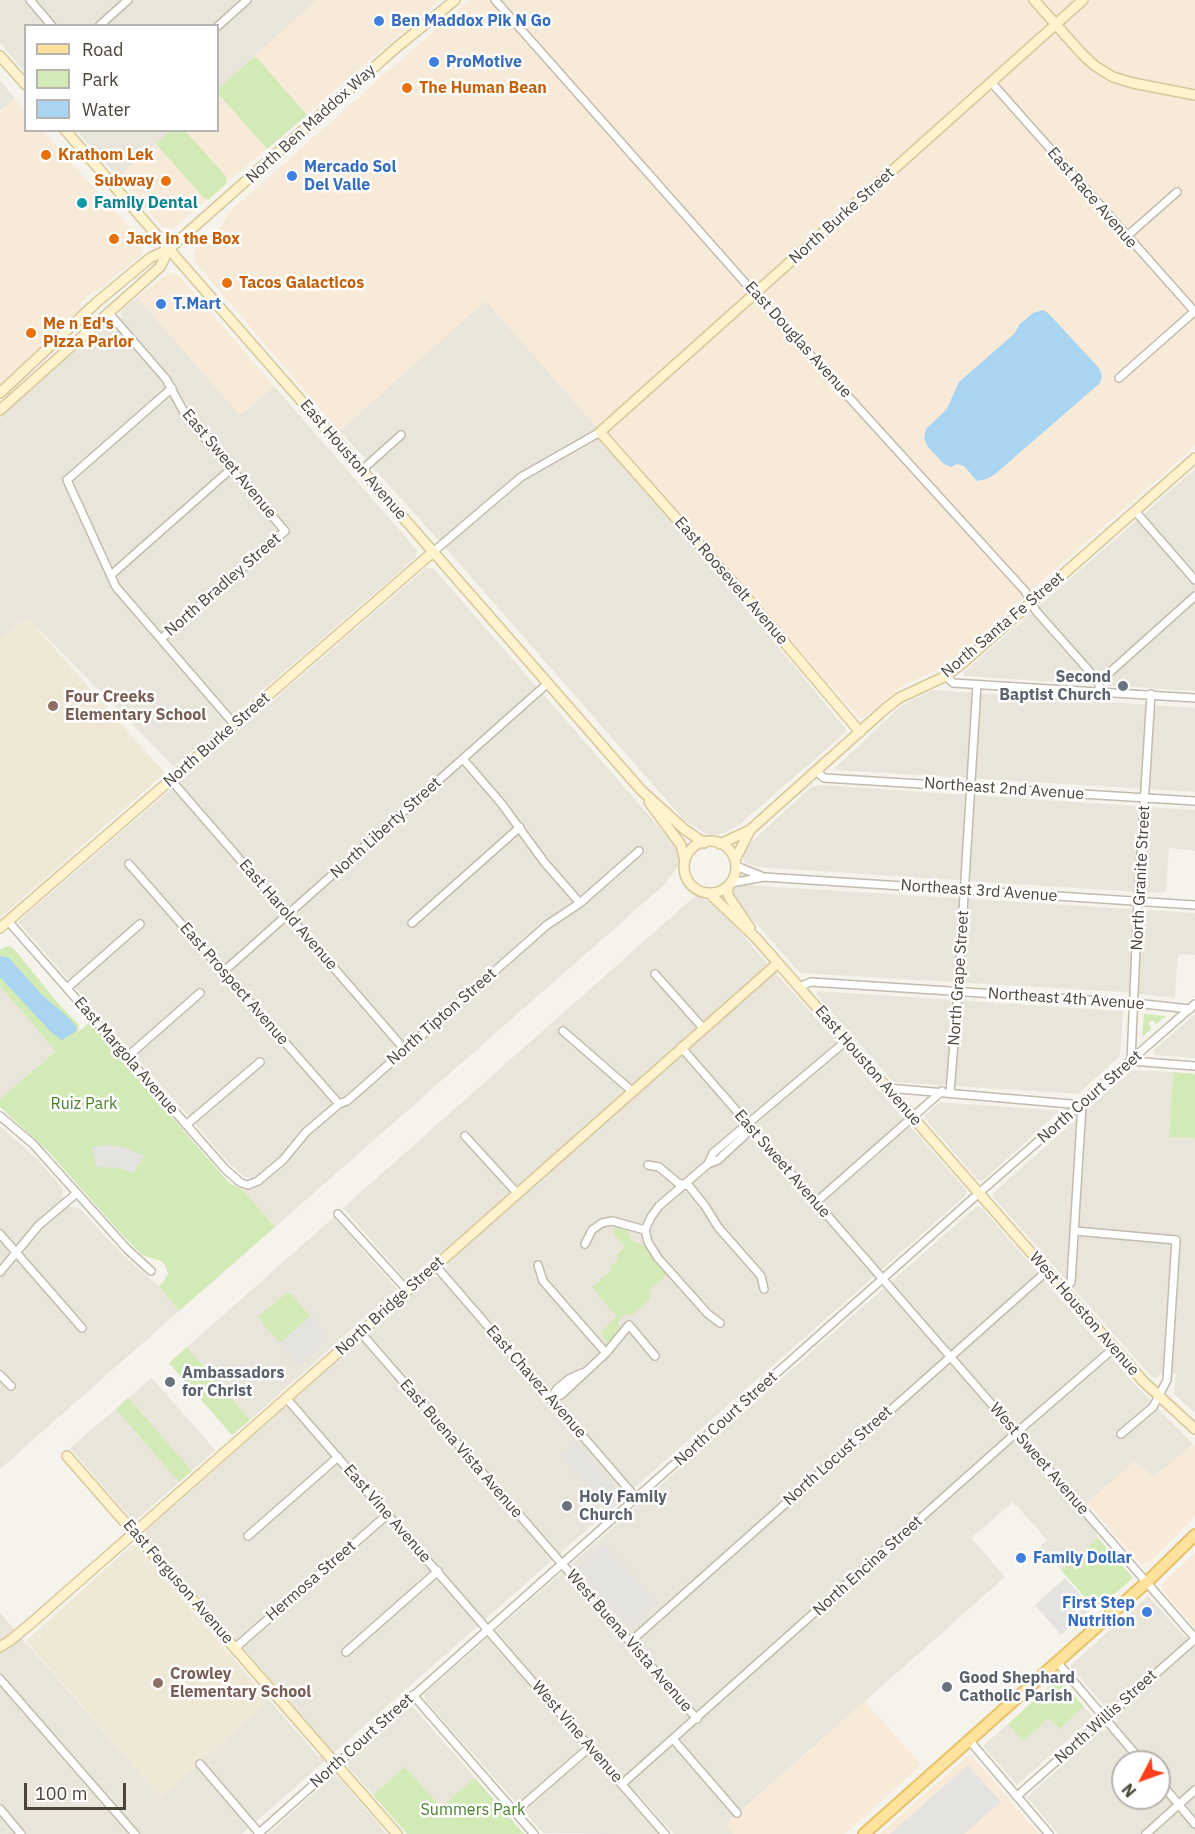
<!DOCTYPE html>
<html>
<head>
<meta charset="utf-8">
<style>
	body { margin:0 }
	#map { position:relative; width:1195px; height:1834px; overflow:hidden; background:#f6f3ec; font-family:"IBM Plex Sans",sans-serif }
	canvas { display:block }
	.legend { position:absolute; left:24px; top:24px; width:195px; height:108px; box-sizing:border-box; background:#fff; border:2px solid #b7b4b0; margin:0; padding:8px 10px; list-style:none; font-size:18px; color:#4b4439 }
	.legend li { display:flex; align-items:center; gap:12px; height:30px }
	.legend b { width:30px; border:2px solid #b7b4b0 }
	.north { position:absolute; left:1111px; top:1750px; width:60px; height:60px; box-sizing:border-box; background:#fff; border:2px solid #b7b4b0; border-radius:50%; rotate:229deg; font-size:16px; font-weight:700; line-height:24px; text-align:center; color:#4b4439 }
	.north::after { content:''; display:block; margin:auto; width:21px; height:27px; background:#fc3f1d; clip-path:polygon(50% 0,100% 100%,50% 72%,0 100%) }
	.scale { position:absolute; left:24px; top:1783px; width:102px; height:27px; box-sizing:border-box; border:3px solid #4b4439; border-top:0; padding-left:8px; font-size:18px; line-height:21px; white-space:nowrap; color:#4b4439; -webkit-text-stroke:4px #fff; paint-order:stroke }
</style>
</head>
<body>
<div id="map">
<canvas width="1195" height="1834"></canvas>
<ul class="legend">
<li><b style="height:8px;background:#ffe39c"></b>Road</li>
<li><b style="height:16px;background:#d2eab5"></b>Park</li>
<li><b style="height:16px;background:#a9d4f2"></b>Water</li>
</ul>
<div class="north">N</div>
<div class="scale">100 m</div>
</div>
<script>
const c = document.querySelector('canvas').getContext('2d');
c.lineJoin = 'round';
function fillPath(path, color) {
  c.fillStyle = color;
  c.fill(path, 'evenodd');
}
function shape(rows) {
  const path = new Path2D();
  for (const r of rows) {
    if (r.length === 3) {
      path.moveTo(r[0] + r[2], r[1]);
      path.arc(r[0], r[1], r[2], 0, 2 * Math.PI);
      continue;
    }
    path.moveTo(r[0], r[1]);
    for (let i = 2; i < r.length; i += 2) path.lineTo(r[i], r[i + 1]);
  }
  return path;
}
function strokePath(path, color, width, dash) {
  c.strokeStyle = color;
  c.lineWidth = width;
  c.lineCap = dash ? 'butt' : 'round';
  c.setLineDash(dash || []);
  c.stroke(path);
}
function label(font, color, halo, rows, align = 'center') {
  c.font = font + ' "IBM Plex Sans",sans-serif';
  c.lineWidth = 5;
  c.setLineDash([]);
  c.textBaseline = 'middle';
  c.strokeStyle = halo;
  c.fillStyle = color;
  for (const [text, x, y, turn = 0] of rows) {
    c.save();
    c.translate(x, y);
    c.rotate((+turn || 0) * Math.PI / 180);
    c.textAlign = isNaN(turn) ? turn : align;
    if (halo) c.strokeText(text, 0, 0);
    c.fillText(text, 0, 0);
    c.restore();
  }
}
fillPath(shape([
	[0,0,317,0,218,89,218,26,26,26,25,72,0,43],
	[0,81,15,98,0,111],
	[77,131,170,131,118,177],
	[137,297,240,415,274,386,417,550,416,557,174,767,27,617,0,640,0,418,105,325,109,324,115,331,121,317,122,310],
	[485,300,596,426,846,729,846,732,739,825,728,831,718,835,706,834,684,820,450,553,340,431],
	[1195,469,1195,691,964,676,964,672],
	[426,568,433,568,674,844,678,851,679,865,664,885,275,1227,243,1190,254,1189,263,1184,255,1176,251,1178,243,1176,229,1163,18,922],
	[933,690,1195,708,1195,792,836,770,834,769,901,706],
	[819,785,1195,810,1195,851,1169,848,1166,892,1152,893,758,867,745,863,741,855,749,844,811,787],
	[745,885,1195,913,1195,955,1178,954,1175,998,1123,992,800,973,735,900,734,890,738,886],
	[696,895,708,901,726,916,967,1191,966,1195,242,1834,0,1834,0,1613,161,1797,269,1700,319,1757,330,1748,146,1536,146,1531,432,1277,438,1277,447,1269,448,1263,439,1253,407,1281,343,1208],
	[0,986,57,1050,0,1099],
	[817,991,1123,1011,1120,1056,1078,1094,893,1082,817,995],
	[1195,1014,1195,1058,1154,1055,1153,1051],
	[1132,1070,1173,1072,1169,1137,1195,1138,1195,1413,1174,1394,1176,1374,1160,1373,1158,1377,1154,1378,1149,1374,993,1197,993,1193],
	[940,1102,1060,1111,982,1181,978,1180,925,1119,925,1115],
	[0,1126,37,1159,63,1189,62,1196,71,1207,79,1208,126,1258,159,1286,179,1311,0,1469],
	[976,1207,981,1207,1136,1386,1193,1444,1154,1477,1134,1462,1087,1503,1098,1538,1061,1570,1040,1546,1047,1540,1013,1502,971,1538,1005,1577,726,1824,734,1834,674,1834,636,1792,662,1834,543,1833,425,1700,424,1694],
	[334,1217,397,1289,250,1420,187,1347],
	[152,1378,215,1450,134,1522,70,1448],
	[1148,1596,1195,1648,1195,1834,1058,1834,1027,1797,1102,1730,1106,1731,1117,1721,1117,1717,1108,1705,1104,1705,1070,1666],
	[1123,1762,1159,1762,1159,1798,1123,1798],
	[410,1707,414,1708,475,1778,441,1807,405,1767,373,1795,348,1767,348,1762],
	[1084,1707,1093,1717,1017,1785,983,1746,1008,1724,1023,1740,1049,1717,1059,1729],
	[333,1776,338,1777,387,1834,268,1834]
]), '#eae5da');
fillPath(shape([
	[317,0,440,0,173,229,162,227,118,177,170,131,218,130,218,89],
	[469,0,1195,0,1195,446,953,660,940,668,904,685,863,718,859,718,612,435,596,426,486,301,339,431,195,262,193,255,196,249,222,226,228,213],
	[15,98,25,110,26,130,43,131,141,240,144,248,140,256,98,291,93,292,81,302,81,308,0,385,0,112],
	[170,272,179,276,274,386,240,415,137,297],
	[1193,1444,1195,1446,1195,1516,1149,1563,1141,1564,1087,1503,1134,1462,1154,1477],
	[1195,1553,1195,1626,1193,1626,1162,1589,1162,1584],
	[865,1701,921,1765,845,1834,734,1834,726,1825],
	[967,1756,972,1756,1039,1834,880,1834]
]), '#f7ead8');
fillPath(shape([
	[27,617,165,773,0,918,0,640],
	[132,1545,136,1546,269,1700,161,1797,26,1641]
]), '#efe8d6');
fillPath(shape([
	[255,56,307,115,267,149,218,93,218,89],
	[171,130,185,131,226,176,226,184,208,200,204,198,156,144],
	[9,946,14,949,58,1003,79,1025,78,1032,90,1022,221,1174,231,1184,243,1190,275,1227,179,1311,159,1286,163,1282,168,1274,165,1265,161,1261,142,1255,117,1229,48,1151,0,1107,0,1099,56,1051,0,986,0,949],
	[1144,1014,1166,1016,1156,1024,1153,1020,1149,1023,1151,1029,1142,1037],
	[1173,1072,1195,1074,1195,1138,1169,1137],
	[616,1225,626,1228,631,1240,644,1246,668,1274,649,1290,651,1298,632,1315,627,1314,619,1319,617,1335,608,1345,601,1332,617,1317,592,1287,612,1270,610,1267,619,1259,616,1255,625,1247,614,1234],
	[287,1293,292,1295,310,1316,280,1343,263,1324,259,1316],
	[187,1347,250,1420,232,1435,169,1363],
	[128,1398,192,1471,179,1482,116,1409],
	[1098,1538,1133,1578,1096,1610,1061,1570],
	[1059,1678,1084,1707,1059,1729,1049,1718,1023,1741,1008,1724],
	[405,1767,441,1807,475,1778,524,1834,407,1834,373,1795]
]), '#d2eab5');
fillPath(shape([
	[106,1145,125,1147,144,1156,133,1173,120,1168,96,1167,92,1147],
	[310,1317,329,1339,299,1365,280,1343],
	[576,1442,625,1498,610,1511,561,1455],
	[604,1544,657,1604,630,1628,577,1568],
	[1065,1578,1092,1608,1061,1635,1035,1605],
	[968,1765,1001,1802,964,1834,890,1834]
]), '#e5e3e0');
fillPath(shape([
	[1043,310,1048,313,1099,368,1102,376,1100,383,994,475,986,479,977,481,964,466,957,464,951,467,944,464,928,447,924,438,926,429,947,409,959,382,1014,334,1020,324,1033,313],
	[0,956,9,958,42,995,70,1019,77,1028,75,1032,62,1040,53,1034,0,977]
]), '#a9d4f2');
const street = shape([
	[30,0,52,26],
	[495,0,755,294,1025,591,1036,611,1099,682],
	[99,26,128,0],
	[218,26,247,0],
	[991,82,1195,312],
	[1126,237,1177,192],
	[108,312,166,379,186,416,285,531,161,639],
	[1119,378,1195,311],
	[172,388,67,480,116,587,234,724],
	[362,470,401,435],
	[1135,511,1195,580],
	[433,552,521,477,600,432],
	[111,575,231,469],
	[946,676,953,683,1195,698],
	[1099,686,1099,682,1195,596],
	[1151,694,1138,902,1131,1061,1195,1066],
	[463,759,501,803,545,863,580,903],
	[816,771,824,778,1195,801],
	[171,780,405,1050],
	[129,864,339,1104],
	[736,866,761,876],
	[731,883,764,877,1195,905],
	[8,921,226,1170,241,1183,248,1185,258,1181,283,1160,306,1132,339,1104,347,1101,547,925,580,903,639,851],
	[412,923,520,827],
	[223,972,548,683],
	[655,974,703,1028],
	[799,987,811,982,1135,1003,1190,1009],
	[67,988,140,924],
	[563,1031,633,1092],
	[681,1047,1195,1638],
	[127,1057,200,993],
	[888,1088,1082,1105,1071,1282,1064,1291],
	[950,1092,958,993,977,685],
	[0,1116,33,1144,127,1249,151,1271],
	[186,1125,260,1062],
	[465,1136,517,1193],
	[708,1164,713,1153,846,1041],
	[648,1165,659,1167,678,1183,689,1186,705,1206,718,1227,761,1276,764,1289],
	[815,1203,942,1091],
	[338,1214,408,1291],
	[645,1230,651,1217,659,1206,708,1164,718,1160,745,1135,748,1125],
	[645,1230,648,1242,658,1258,708,1314,720,1323],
	[1075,1231,1176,1240,1167,1380,1153,1407,1121,1434],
	[0,1234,82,1328],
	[585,1244,592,1230,602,1223,612,1221,645,1230],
	[435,1265,637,1499],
	[538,1265,543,1281,606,1353],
	[0,1272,39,1225,77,1193],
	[361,1333,697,1719],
	[0,1375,11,1386],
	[287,1399,665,1834],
	[550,1399,561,1395,606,1353,629,1325,655,1356],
	[550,1399,557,1389,569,1379,582,1373],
	[248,1536,338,1457],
	[630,1642,1047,1271],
	[235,1648,388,1514],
	[346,1652,438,1571],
	[1057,1662,1142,1762],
	[0,1679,135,1834],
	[413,1695,534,1834],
	[673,1739,737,1813],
	[969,1740,1049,1834],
	[200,1764,260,1834],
	[1159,1781,1195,1824],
	[622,1784,1016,1433,1114,1348],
	[1017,1796,1195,1639],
	[0,1809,21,1834],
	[515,1812,590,1747],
	[258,1834,979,1193,1195,1004],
	[1146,1834,1195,1790]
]);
const secondary = shape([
	[1034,0,1083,55,1095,66,1113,77,1133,83,1195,95],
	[0,56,26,85],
	[65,130,641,790,684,829,704,843],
	[0,393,97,302,150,258,169,249,397,47,455,0],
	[0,410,160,267,169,249],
	[860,732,752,604,600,432,1083,0],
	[649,802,681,845,685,861],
	[710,867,26],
	[720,844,750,830],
	[735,860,750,830,885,709,899,698,946,676,965,661,1195,458],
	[730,884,727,890,729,897,750,928],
	[709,893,756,938,778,963,1144,1382,1195,1429],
	[0,928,433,552],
	[67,1456,397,1834],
	[0,1647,11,1640,29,1625,135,1532,778,963]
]);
const primary = shape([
	[864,1834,1147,1582,1195,1535]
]);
strokePath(street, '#c2bbae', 10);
strokePath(secondary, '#d6c79b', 12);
strokePath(primary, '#e6c16a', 14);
strokePath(street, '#fff', 7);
strokePath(secondary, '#fff3cd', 9);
strokePath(primary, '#ffe39c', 10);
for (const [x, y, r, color] of [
	[379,21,6,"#3f7fe0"],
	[434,62,6,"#3f7fe0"],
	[407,88,6,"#e8710a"],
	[46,155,6,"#e8710a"],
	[292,176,6,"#3f7fe0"],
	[166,181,6,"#e8710a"],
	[82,203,6,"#0f9aa8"],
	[114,239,6,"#e8710a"],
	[227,283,6,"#e8710a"],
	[161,304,6,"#3f7fe0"],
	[31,333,6,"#e8710a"],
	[1123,686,6,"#6b7280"],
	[53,706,6,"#8d6e63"],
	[170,1382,6,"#6b7280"],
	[567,1506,6,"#6b7280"],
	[1021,1558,6,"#3f7fe0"],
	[1147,1612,6,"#3f7fe0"],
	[158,1683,6,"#8d6e63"],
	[947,1687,6,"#6b7280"]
]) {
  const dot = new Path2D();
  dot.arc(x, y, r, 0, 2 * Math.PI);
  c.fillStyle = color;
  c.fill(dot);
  strokePath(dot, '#fff', 2);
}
label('bold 16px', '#366cbe', '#fff', [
	["Ben Maddox Pik N Go",391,21],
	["ProMotive",446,62],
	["Mercado Sol",304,167],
	["Del Valle",304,185],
	["T.Mart",173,304],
	["Family Dollar",1033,1558],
	["First Step",1135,1603,"right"],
	["Nutrition",1135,1621,"right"]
], 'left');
label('bold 16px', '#c56008', '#fff', [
	["The Human Bean",419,88],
	["Krathom Lek",58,155],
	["Subway",154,181,"right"],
	["Jack in the Box",126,239],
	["Tacos Galacticos",239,283],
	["Me n Ed's",43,324],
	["Pizza Parlor",43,342]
], 'left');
label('16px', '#4b4439', '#fff', [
	["North Ben Maddox Way",311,124,-42],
	["East Race Avenue",1092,198,49],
	["North Burke Street",842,216,-42],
	["East Douglas Avenue",798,340,48],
	["East Houston Avenue",353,460,49],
	["East Sweet Avenue",229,464,50],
	["East Roosevelt Avenue",731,581,49],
	["North Bradley Street",223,585,-41],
	["North Santa Fe Street",1003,625,-40],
	["North Burke Street",217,740,-41],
	["Northeast 2nd Avenue",1004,789,4],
	["North Liberty Street",386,828,-42],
	["North Granite Street",1141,878,-87],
	["Northeast 3rd Avenue",979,891,4],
	["East Harold Avenue",288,915,49],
	["North Grape Street",959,978,-86],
	["East Prospect Avenue",234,984,49],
	["Northeast 4th Avenue",1066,999,4],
	["North Tipton Street",442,1017,-41],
	["East Margola Avenue",126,1056,49],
	["East Houston Avenue",868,1066,49],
	["North Court Street",1090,1097,-41],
	["East Sweet Avenue",782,1164,49],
	["North Bridge Street",390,1306,-42],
	["West Houston Avenue",1084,1314,49],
	["East Chavez Avenue",536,1382,49],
	["North Court Street",726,1419,-42],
	["East Buena Vista Avenue",461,1449,49],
	["North Locust Street",838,1456,-42],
	["West Sweet Avenue",1039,1459,49],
	["East Vine Avenue",387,1514,49],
	["North Encina Street",868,1566,-42],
	["Hermosa Street",311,1581,-41],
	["East Ferguson Avenue",178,1582,49],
	["West Buena Vista Avenue",629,1641,49],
	["North Willis Street",1106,1717,-42],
	["West Vine Avenue",577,1732,49],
	["North Court Street",362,1741,-42]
]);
label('bold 16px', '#0d838f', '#fff', [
	["Family Dental",94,203]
], 'left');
label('bold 16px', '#5b616d', '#fff', [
	["Second",1111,677,"right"],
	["Baptist Church",1111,695,"right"],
	["Ambassadors",182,1373],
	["for Christ",182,1391],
	["Holy Family",579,1497],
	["Church",579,1515],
	["Good Shephard",959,1678],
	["Catholic Parish",959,1696]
], 'left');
label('bold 16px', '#785e54', '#fff', [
	["Four Creeks",65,697],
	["Elementary School",65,715],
	["Crowley",170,1674],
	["Elementary School",170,1692]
], 'left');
label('16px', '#4a7f2a', '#fff', [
	["Ruiz Park",84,1104],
	["Summers Park",473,1810]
]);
</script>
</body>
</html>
